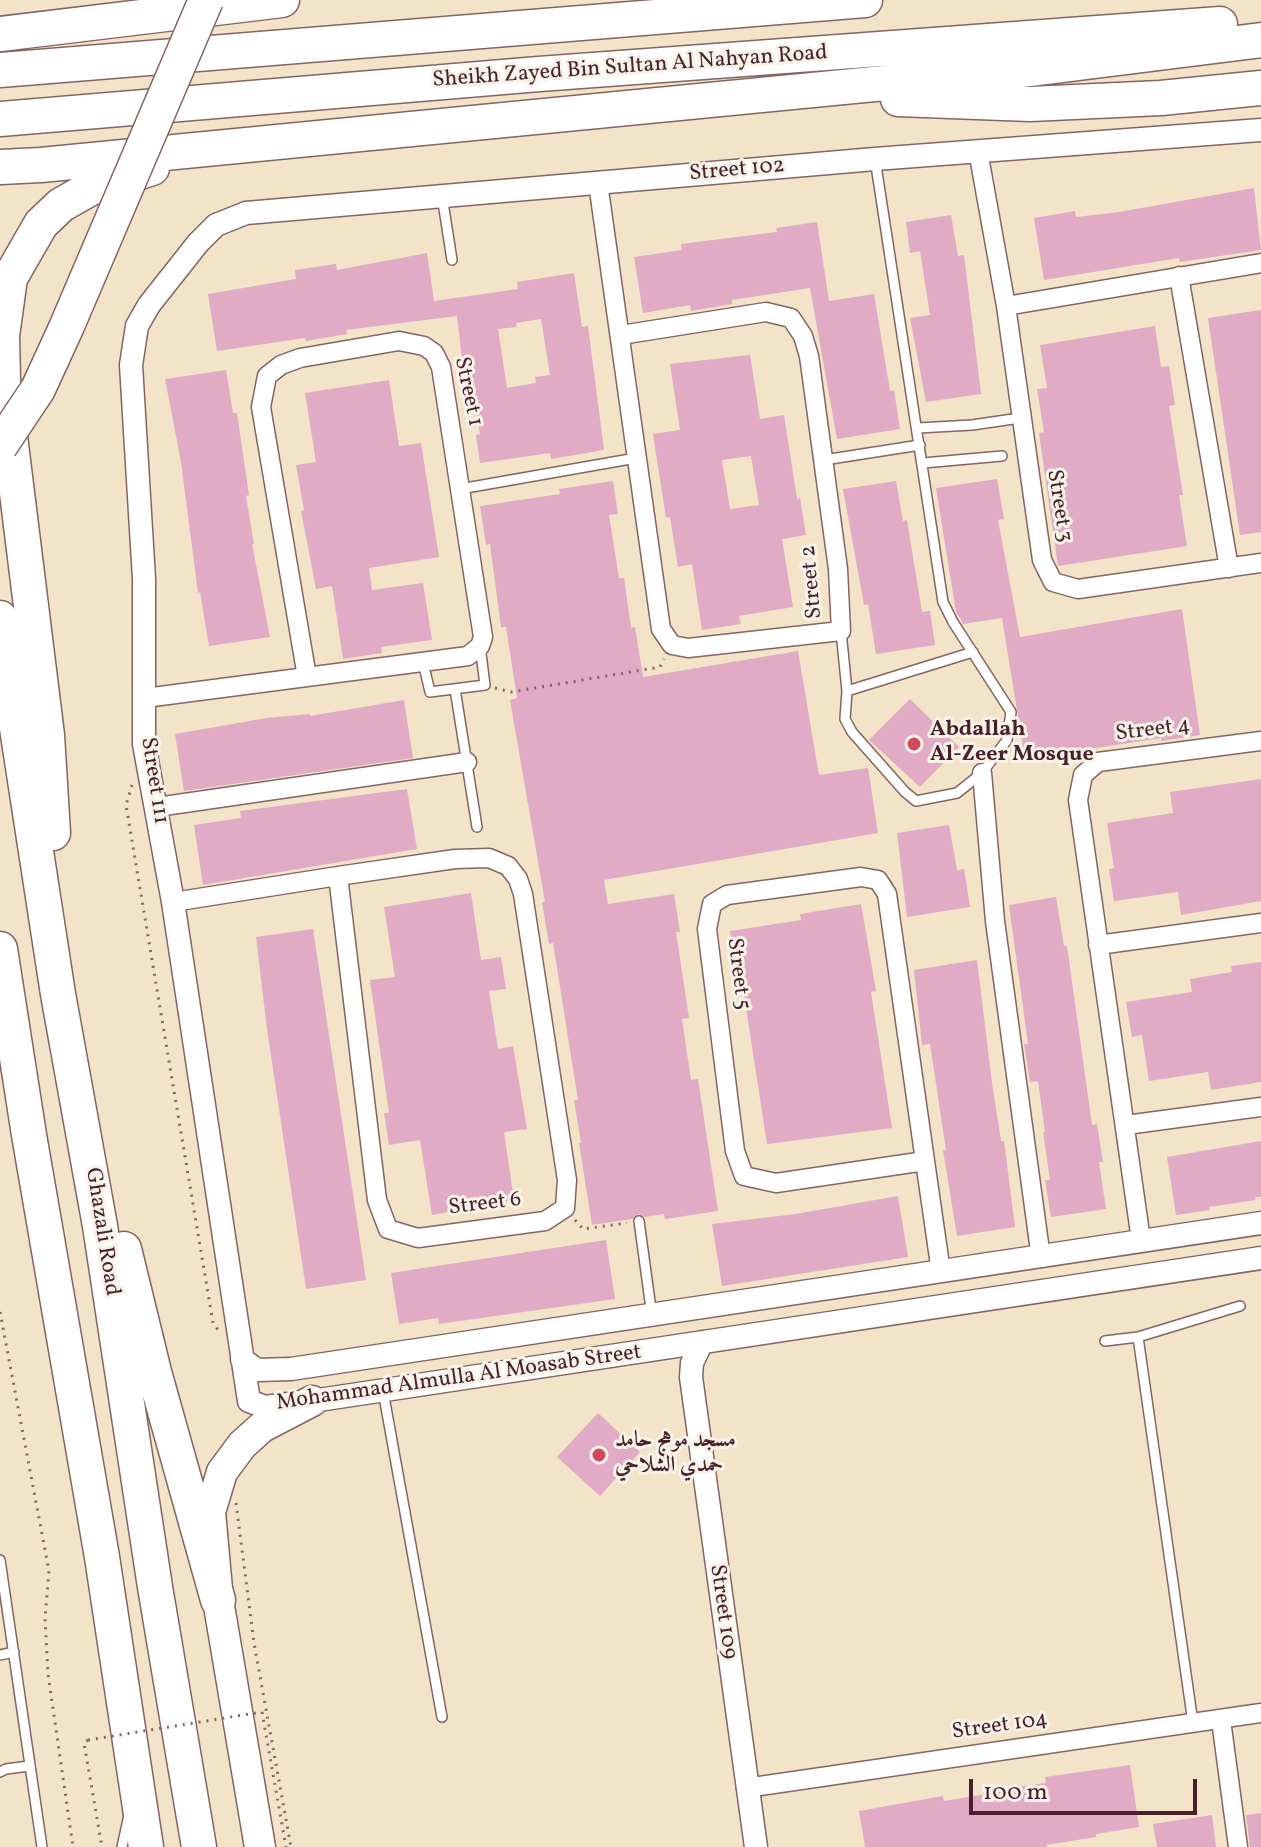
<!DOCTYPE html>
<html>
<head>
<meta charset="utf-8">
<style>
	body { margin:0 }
	#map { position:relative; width:1261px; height:1847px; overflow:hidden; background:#f2e3c9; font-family:Vollkorn,serif }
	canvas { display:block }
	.scale { position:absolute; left:969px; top:1779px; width:228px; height:36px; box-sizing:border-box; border:4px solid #4a1f2b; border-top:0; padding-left:10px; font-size:24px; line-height:28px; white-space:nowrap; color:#4a1f2b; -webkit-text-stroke:6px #f7f3e8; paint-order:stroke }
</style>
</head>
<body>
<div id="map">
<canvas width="1261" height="1847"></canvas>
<div class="scale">100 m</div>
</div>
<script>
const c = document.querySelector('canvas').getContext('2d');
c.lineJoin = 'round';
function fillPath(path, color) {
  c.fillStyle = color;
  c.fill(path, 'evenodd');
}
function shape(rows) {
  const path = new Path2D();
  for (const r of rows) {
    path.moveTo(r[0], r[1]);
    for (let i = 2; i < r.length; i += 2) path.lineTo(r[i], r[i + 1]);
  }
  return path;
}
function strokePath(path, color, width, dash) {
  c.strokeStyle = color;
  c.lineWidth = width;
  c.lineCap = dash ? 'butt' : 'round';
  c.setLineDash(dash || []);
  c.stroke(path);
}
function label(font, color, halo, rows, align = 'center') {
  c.font = font + ' Vollkorn,Amiri,serif';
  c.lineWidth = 6;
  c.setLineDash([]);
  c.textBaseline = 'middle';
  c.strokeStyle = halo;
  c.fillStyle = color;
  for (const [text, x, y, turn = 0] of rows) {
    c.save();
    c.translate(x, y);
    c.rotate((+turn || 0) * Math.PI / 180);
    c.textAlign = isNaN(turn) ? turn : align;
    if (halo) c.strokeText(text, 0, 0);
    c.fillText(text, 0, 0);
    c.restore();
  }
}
fillPath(shape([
	[1254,188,1261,250,1180,262,1179,258,1044,280,1034,218,1075,211,1076,217,1119,212],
	[951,215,958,256,964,255,981,394,926,402,910,318,930,315,920,251,910,253,906,222],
	[817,222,829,301,874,294,890,391,894,390,900,429,837,439,810,288,732,300,732,304,691,311,690,305,643,313,634,257,682,250,681,244,777,232,776,228],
	[427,253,434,301,518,289,517,282,574,273,582,327,588,326,604,450,551,459,550,453,480,463,476,435,480,434,472,382,465,383,457,316,346,330,347,334,306,341,305,338,217,351,208,294,296,279,295,270,336,264,337,270],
	[541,319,550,375,535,377,536,383,507,388,498,329,517,327,516,323],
	[1261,310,1261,532,1240,535,1208,318],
	[1155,326,1161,367,1169,366,1175,405,1169,406,1183,495,1179,495,1187,546,1058,566,1039,433,1044,432,1037,389,1047,388,1040,345],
	[750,355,760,419,784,415,797,499,800,498,806,535,782,539,793,607,739,616,741,624,702,630,692,564,678,567,670,517,666,518,653,434,680,430,670,364],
	[751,456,759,505,730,509,722,460],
	[226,370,233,413,237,413,249,495,246,496,254,544,252,544,270,637,209,646,200,592,198,593,181,462,165,379],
	[389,380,399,446,421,443,439,557,369,568,372,590,423,583,432,640,381,647,382,653,343,659,332,586,316,589,301,511,304,510,296,465,316,462,305,393],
	[997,479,1004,519,998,520,1020,637,1182,609,1200,735,1161,741,1161,738,1025,759,1002,618,963,624,960,618,956,612,936,488],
	[613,481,618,514,609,515,619,578,624,578,631,628,635,627,643,677,798,651,819,775,868,768,878,833,604,880,608,904,674,894,680,932,676,932,689,1018,682,1019,691,1080,698,1079,718,1211,665,1219,664,1214,645,1217,639,1214,632,1219,592,1225,579,1143,581,1143,574,1100,578,1100,553,943,549,944,542,902,545,902,510,700,517,698,506,627,501,627,490,544,486,545,480,506,560,494,559,489],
	[896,481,903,521,907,520,922,612,930,611,935,645,876,654,868,604,864,605,843,489],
	[910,699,959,747,920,787,869,740],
	[404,700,413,758,184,791,175,734,267,718,310,714,310,716],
	[1261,779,1261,901,1181,915,1178,892,1114,901,1109,869,1114,868,1107,823,1173,813,1170,792],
	[407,789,417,849,203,885,194,825,241,818,240,811],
	[949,825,957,870,964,869,970,907,907,917,897,833],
	[471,893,481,960,501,957,506,989,489,991,498,1049,513,1046,527,1129,504,1132,514,1200,432,1215,420,1140,389,1145,384,1113,389,1113,370,980,395,977,384,907],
	[1056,897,1064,946,1067,946,1092,1125,1097,1124,1103,1162,1099,1162,1106,1209,1051,1217,1045,1180,1050,1180,1043,1132,1045,1132,1038,1081,1030,1082,1024,1044,1028,1044,1009,905],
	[861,904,876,991,871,992,892,1128,767,1144,740,969,736,970,730,931,801,920,800,914],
	[313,929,366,1280,306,1289,267,1029,256,937],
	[977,960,992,1083,1001,1141,1004,1141,1015,1227,957,1236,943,1150,946,1150,930,1044,922,1045,914,970],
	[1261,962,1261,1082,1211,1090,1208,1072,1149,1081,1142,1035,1132,1037,1126,1002,1192,992,1190,979,1232,972,1231,966],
	[1261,1141,1261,1197,1255,1197,1256,1200,1209,1207,1210,1210,1176,1215,1167,1157],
	[898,1196,908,1257,722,1286,712,1224,796,1214],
	[606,1240,615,1299,439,1324,438,1318,399,1324,391,1273],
	[598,1413,640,1452,600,1496,557,1457],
	[1130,1765,1139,1827,1096,1834,1096,1837,1046,1845,1047,1847,865,1847,859,1811,943,1796,944,1801,998,1792,997,1790,1046,1783,1045,1777],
	[1261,1813,1261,1847,1250,1847,1246,1815],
	[1212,1815,1216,1847,1157,1847,1153,1824]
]), '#e1abc5');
const service = shape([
	[442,196,452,260],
	[918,428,972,425,1020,418],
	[824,460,920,445],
	[923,463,1002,456],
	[460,489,636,458],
	[841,631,847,691,845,719,852,732,905,792,916,801,957,793,982,773,1007,740,1011,712,953,622,943,602,875,159],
	[423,662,430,692,485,685,480,646],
	[455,689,477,827],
	[847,691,973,652],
	[639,1221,652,1316],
	[1138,1337,1193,1723],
	[1105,1341,1138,1337,1240,1306],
	[383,1391,442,1717],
	[0,1560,42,1847],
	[0,1655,14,1652],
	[0,1772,6,1769,29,1766],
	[122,1847,129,1815]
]);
const minor = shape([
	[978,151,1006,306,1042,560,1053,582,1078,589,1261,563],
	[598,183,661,629,672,645,688,648,841,631,838,569,809,356,803,336,791,318,766,312,621,335],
	[1179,276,1229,568],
	[1006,306,1261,263],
	[145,698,468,656,480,646,483,637,441,367,434,353,424,346,399,341,300,358,281,365,267,376,261,407,307,677],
	[982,773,995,921,1041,1258],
	[157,807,467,762],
	[173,902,338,876,455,859,489,858,508,866,518,879,523,894,567,1180,565,1208,545,1221,418,1238,388,1229,377,1200,338,876],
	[1098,945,1261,923],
	[1126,1125,1261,1107],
	[925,1161,776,1183,744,1176,735,1151,707,929,712,904,727,895,861,877,878,880,887,894,925,1161,941,1272],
	[1141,1240,1078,800,1083,775,1098,762,1261,741],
	[1221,1720,1238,1847],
	[746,1788,1261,1713]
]);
const tertiary = shape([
	[1261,130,875,159,246,213,216,225,198,243,149,305,137,326,131,365,144,579,144,744,173,902,249,1401,265,1407,312,1401,1261,1258],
	[702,1342,692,1363,691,1377,756,1847],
	[242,1359,257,1370,291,1369,1261,1223]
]);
const primary = shape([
	[260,1847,218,1600,210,1512,222,1472,242,1445,262,1427,312,1401]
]);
const motorway = shape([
	[0,34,282,0],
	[0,70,865,0],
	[898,99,1030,104,1161,98,1261,88],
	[0,119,539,74,1220,24],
	[0,167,41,165,1039,68,1261,40],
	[0,618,58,994,100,1226,155,1587,199,1847],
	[53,833,47,735,3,380,2,336,10,278,41,224,61,205,91,188,152,168],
	[0,949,29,1135,102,1557,146,1847],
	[124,1249,154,1372,218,1600]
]);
strokePath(service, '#856462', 12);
strokePath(minor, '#856462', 21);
strokePath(tertiary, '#856462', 25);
strokePath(primary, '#856462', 33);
strokePath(motorway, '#856462', 37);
strokePath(shape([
	[495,688,511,692,660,667,664,659],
	[132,785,126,805,213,1323,219,1331],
	[575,1220,583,1229,627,1223],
	[0,1312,49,1571,45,1618,48,1674,73,1847],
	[236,1503,254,1643,291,1847],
	[262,1712,286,1847],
	[88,1740,84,1743,102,1847]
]), '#856462', 3, [2, 6]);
strokePath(service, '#fff', 9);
strokePath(minor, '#fff', 18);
strokePath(tertiary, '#fff', 22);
strokePath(primary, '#fff', 30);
strokePath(motorway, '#fff', 34);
const motorwayBridge = shape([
	[0,446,38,389,66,328,206,0]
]);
strokePath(motorwayBridge, '#856462', 37, []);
strokePath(shape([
	[88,1740,262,1712]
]), '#856462', 3, [2, 6]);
strokePath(motorwayBridge, '#fff', 34);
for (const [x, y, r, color] of [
	[914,744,8,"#d1495b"],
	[599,1455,8,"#d1495b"]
]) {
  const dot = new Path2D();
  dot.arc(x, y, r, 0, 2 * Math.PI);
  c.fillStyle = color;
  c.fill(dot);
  strokePath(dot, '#f7f3e8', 3);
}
label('22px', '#4a1f2b', '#f7f3e8', [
	["Sheikh Zayed Bin Sultan Al Nahyan Road",630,68,-4],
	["Street 102",737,171,-5],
	["Street 1",467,392,78],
	["Street 3",1058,506,81],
	["Street 2",813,582,-95],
	["Street 4",1153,731,-7],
	["Street 111",153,781,81],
	["Street 5",737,974,83],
	["Street 6",485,1205,-7],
	["Ghazali Road",101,1232,81],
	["Mohammad Almulla Al Moasab Street",459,1379,-8],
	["Street 109",722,1612,82],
	["Street 104",1000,1727,-8]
]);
label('bold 22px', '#4a1f2b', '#f7f3e8', [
	["Abdallah",930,731],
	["Al-Zeer Mosque",930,756],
	["مسجد موهج حامد",615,1442],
	["حمدي الشلاحي",615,1467]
], 'left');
</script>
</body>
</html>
